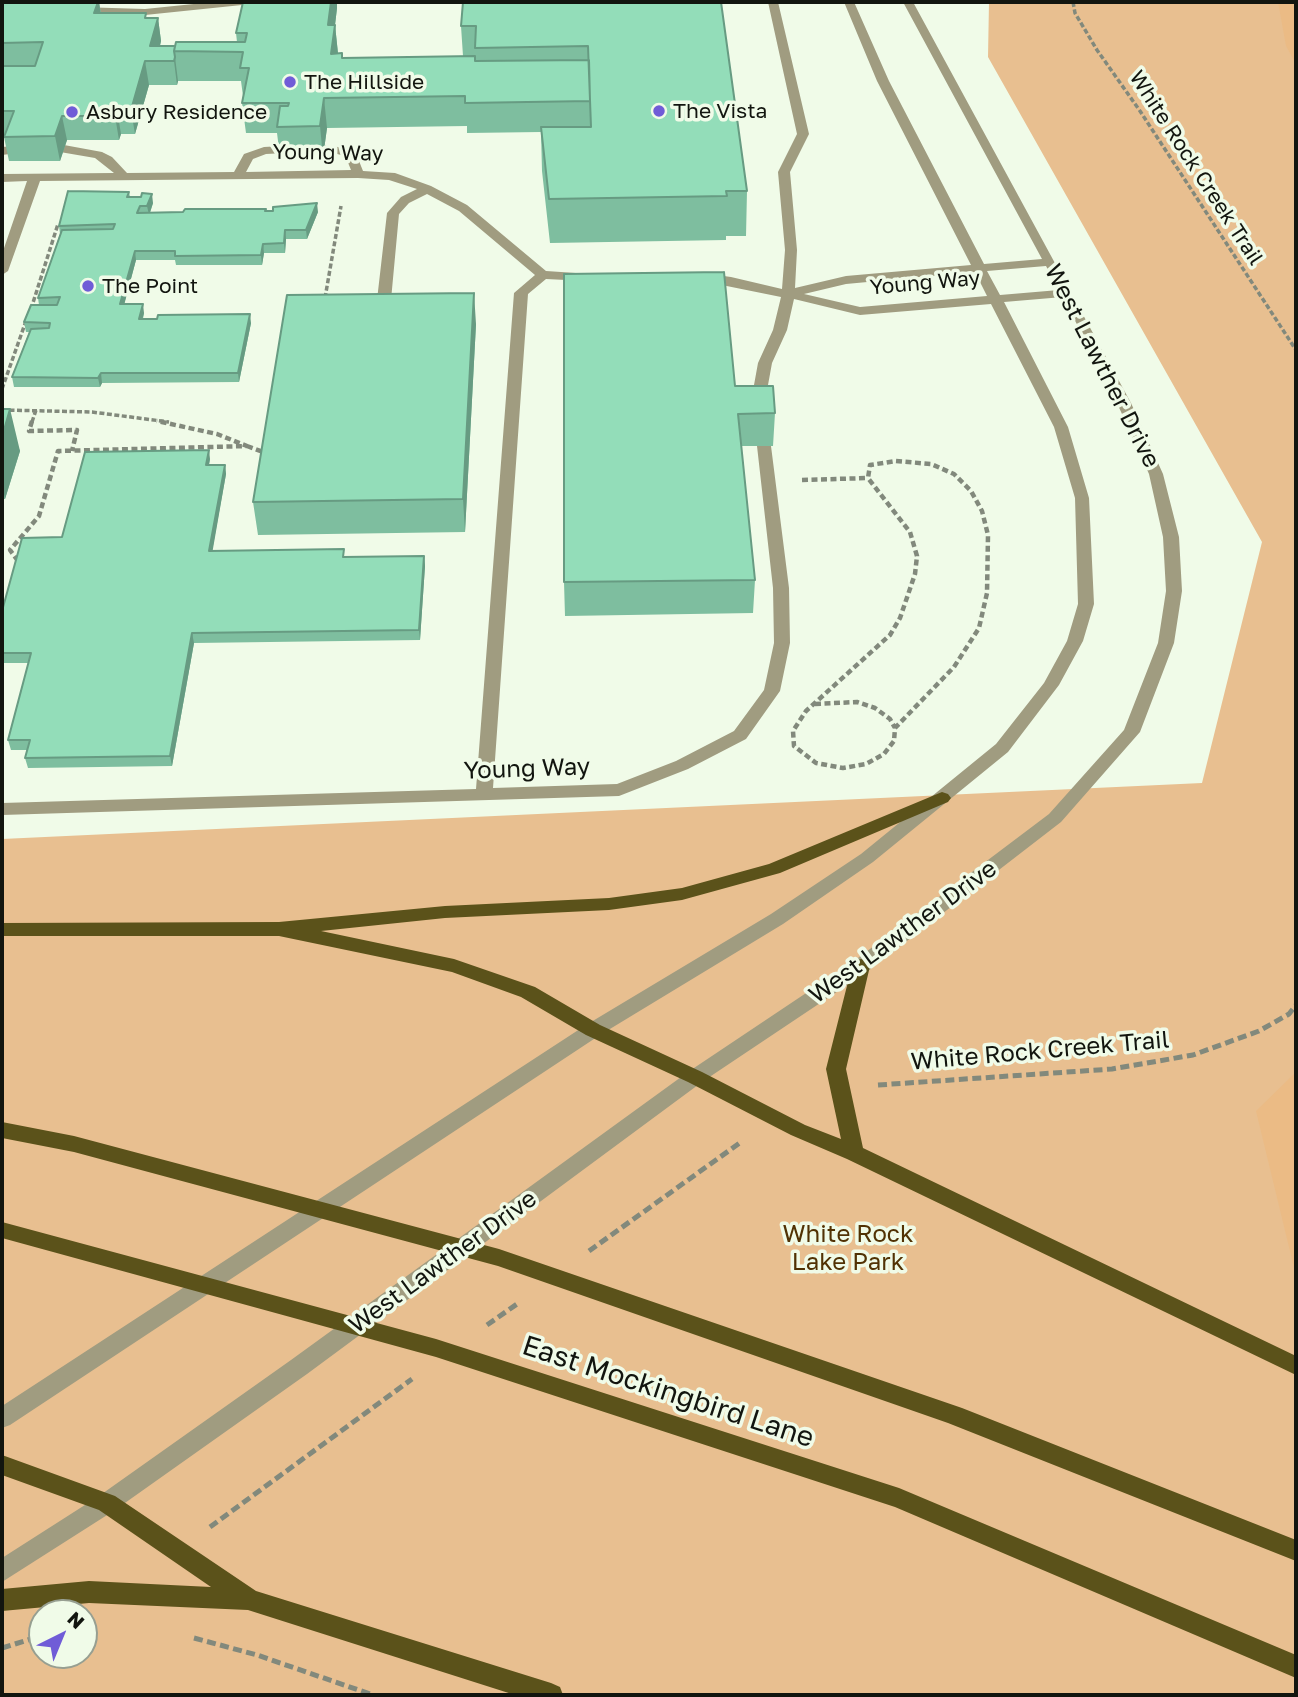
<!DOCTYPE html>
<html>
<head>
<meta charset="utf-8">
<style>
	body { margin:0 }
	#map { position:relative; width:1298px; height:1697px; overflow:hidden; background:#f0fbe8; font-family:"Golos Text",sans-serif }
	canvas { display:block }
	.frame { position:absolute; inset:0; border:4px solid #12150f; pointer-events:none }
	.north { position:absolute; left:28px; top:1599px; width:70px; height:70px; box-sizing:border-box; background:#f0fbe8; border:2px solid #979f91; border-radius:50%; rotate:43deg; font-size:19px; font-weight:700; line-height:28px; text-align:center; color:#12150f }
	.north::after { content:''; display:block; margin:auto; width:24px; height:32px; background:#705cd7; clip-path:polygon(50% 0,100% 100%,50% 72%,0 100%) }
</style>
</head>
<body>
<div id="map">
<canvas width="1298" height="1697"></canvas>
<div class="frame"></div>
<div class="north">N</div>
</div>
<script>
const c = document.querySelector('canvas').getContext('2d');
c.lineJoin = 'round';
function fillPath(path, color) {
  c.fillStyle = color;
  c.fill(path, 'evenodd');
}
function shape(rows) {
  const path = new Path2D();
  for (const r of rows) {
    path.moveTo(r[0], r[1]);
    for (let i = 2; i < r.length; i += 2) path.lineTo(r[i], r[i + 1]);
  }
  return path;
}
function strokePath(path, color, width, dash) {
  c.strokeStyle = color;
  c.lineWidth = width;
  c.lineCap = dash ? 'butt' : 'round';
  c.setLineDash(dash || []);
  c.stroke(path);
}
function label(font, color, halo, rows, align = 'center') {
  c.font = font + ' "Golos Text",sans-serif';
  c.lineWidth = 7;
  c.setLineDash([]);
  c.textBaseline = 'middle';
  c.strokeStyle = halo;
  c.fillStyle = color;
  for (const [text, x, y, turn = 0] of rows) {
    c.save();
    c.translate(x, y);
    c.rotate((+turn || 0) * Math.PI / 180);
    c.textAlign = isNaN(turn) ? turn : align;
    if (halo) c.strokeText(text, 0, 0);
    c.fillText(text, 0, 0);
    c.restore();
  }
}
fillPath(shape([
	[989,2,1296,2,1296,1695,2,1695,2,839,1202,783,1262,542,988,57],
	[42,1613,84,1613,84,1655,42,1655]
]), '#e8bf90');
fillPath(shape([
	[1278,2,1296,2,1296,64,1286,46],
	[1296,1072,1296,1276,1256,1111]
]), '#ebbb85');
strokePath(shape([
	[1073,2,1075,13,1097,50,1140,111,1296,350],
	[325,298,341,206],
	[31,309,58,224],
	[2,389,26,321],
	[2,410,92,412,169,422],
	[32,422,36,410]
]), '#82897c', 3.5, [5, 2.5]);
strokePath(shape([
	[32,421,29,431,77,430,72,451],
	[247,446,266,453],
	[896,461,931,464,954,474,971,491,982,511,988,535,987,593,979,628,954,667,895,728,894,741,884,754,866,764,843,768,816,763,794,746,793,731,806,711,890,635,900,618,915,574,917,556,910,532,868,478,870,465,896,461],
	[802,480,868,478],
	[18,561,10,550,39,516,58,451,247,446,217,434,157,421],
	[815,704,857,702,875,708,890,719,895,728]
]), '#82897c', 4.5, [6, 3.5]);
strokePath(shape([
	[878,1085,1112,1069,1193,1055,1259,1031,1289,1014,1296,1005],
	[589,1251,741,1142],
	[487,1325,517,1304],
	[210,1527,412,1379],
	[194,1638,257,1655,373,1695],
	[2,1648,31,1639]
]), '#82897c', 5, [9, 4.5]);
fillPath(shape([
	[213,2,247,2,242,5,145,15,79,13,74,10,79,7,145,9,213,2],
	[768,2,778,2,809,134,790,172,797,250,795,288,846,276,971,265,877,81,844,2,854,2,889,81,984,264,1042,259,903,2,913,2,1131,403,1163,474,1179,537,1182,591,1174,643,1140,732,1061,822,868,971,702,1082,307,1374,115,1510,2,1582,2,1558,99,1496,291,1360,688,1072,854,961,1049,814,1124,730,1158,643,1166,591,1163,537,1149,474,1117,403,1063,297,1004,302,1068,427,1089,498,1094,604,1083,641,1059,685,1008,752,873,862,783,924,600,1035,10,1425,2,1428,2,1406,586,1025,771,914,861,854,996,744,1044,683,1067,641,1078,604,1075,498,1054,427,991,304,860,315,794,299,787,330,772,363,766,396,767,408,760,412,753,408,752,396,758,363,773,330,781,297,702,281,696,277,702,273,731,277,782,289,785,250,778,172,797,134,768,2],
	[1046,266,1059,290,1000,295,987,271,1046,266],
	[975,272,987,296,860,307,804,294,846,284,975,272],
	[64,145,102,152,112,157,127,173,234,172,244,154,264,147,282,146,288,150,286,153,266,154,253,159,246,172,351,170,347,160,341,155,318,149,324,145,345,148,357,156,363,171,395,173,431,186,467,205,546,271,591,274,591,280,586,281,546,279,528,294,493,788,617,784,676,761,734,731,764,690,774,643,773,588,757,446,764,442,771,446,789,588,790,643,780,691,746,739,688,769,619,796,2,815,2,803,476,789,514,293,535,275,459,211,427,194,409,203,399,214,391,300,389,303,379,303,377,300,387,213,401,197,417,189,389,180,358,178,40,181,8,271,2,275,2,254,27,181,2,182,2,174,114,173,95,158,60,152,60,146,64,145],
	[13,146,19,150,17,153,2,155,2,147,13,146]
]), '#a09c80');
fillPath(shape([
	[942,792,948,794,951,798,948,802,780,873,682,900,609,910,445,918,321,931,454,959,535,987,600,1025,702,1072,805,1125,841,1139,826,1069,852,966,854,961,861,959,868,961,870,966,846,1069,863,1148,1296,1356,1296,1375,847,1159,791,1135,688,1082,586,1035,521,997,452,972,279,936,2,936,2,923,279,922,445,906,609,898,682,888,769,864,942,792],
	[2,1122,74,1136,499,1249,962,1408,1296,1540,1296,1561,948,1423,498,1266,74,1152,2,1138,2,1122],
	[2,1222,436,1339,899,1488,1296,1655,1296,1678,895,1507,436,1357,2,1238,2,1222],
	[2,1455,115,1496,256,1591,551,1683,560,1687,563,1695,515,1695,248,1610,89,1603,2,1611,2,1589,89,1581,211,1587,99,1510,2,1475,2,1455]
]), '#5b521a');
fillPath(shape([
	[2,2,99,2,101,13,147,18,158,18,161,41,160,46,237,42,236,33,337,8,335,25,338,53,342,53,343,58,463,56,461,26,721,2,747,191,746,236,726,236,726,240,550,243,542,171,541,132,467,133,467,126,327,128,323,157,280,157,277,133,246,133,242,103,243,96,241,81,178,81,177,85,149,85,135,134,121,134,119,140,67,140,60,161,9,161,4,137,5,135,2,135],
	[129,192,130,197,153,203,150,213,266,211,318,212,307,239,286,239,285,253,264,253,262,265,176,265,175,260,136,260,124,304,144,313,143,319,251,323,239,382,102,383,100,387,14,387,12,377,29,332,26,332,24,322,39,305,38,298,60,234,59,226],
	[476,324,465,532,258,535,253,502],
	[735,386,775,413,773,446,741,446,755,580,753,613,565,616,564,582],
	[2,409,20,451,5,499,2,499],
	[210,459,209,465,225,465,226,474,212,551,345,557,424,556,425,566,420,640,194,643,172,766,28,768,25,758,27,750,11,750,8,740,29,663,2,663,2,611,62,537]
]), '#7ebe9f');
fillPath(shape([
	[99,2,102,24,94,13],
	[331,2,337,2,337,8,335,25,338,54,334,83,328,25],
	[158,18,161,41,156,61,150,46],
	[175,57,178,81,177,85,174,61],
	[145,61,149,85,135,134,131,110],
	[324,98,327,128,323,157,320,126],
	[117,110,121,134,119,140,115,116],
	[62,116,67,140,60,161,55,136],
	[152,194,153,203,149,215,147,206],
	[317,203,318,212,307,239,306,230],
	[285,230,286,239,285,253,284,243],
	[263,244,264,253,262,265,261,255],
	[135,251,136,260,122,313,120,304],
	[474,293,476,324,465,532,463,499],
	[143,304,144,313,140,328,139,319],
	[250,314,251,323,239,382,238,373],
	[101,373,102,383,100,387,98,378],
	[10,409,20,451,5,499,2,484,2,437],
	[209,450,210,459,207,474,206,465],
	[225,465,226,474,211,560,209,551],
	[424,556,425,566,420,640,419,630],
	[192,633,194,643,172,766,170,756]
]), '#679b82');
const building = shape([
	[2,2,98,2,94,13,146,13,145,18,158,18,150,46,175,46,174,51,175,57,174,61,145,61,131,110,117,110,115,116,62,116,55,136,4,137,14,111,2,111,2,66,35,66,43,42,2,43,2,2],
	[243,2,331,2,328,25,335,25,331,54,342,53,342,58,475,56,475,61,589,60,590,101,465,103,465,96,324,98,320,126,277,127,280,106,288,106,289,103,242,103,249,68,240,68,243,52,174,51,176,42,245,42,247,33,236,33,243,2],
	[463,2,721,2,747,191,726,191,727,196,549,199,541,127,591,127,588,46,475,48,476,26,461,26,463,2],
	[68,191,129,192,127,197,141,197,142,193,152,194,147,206,140,206,137,213,183,212,185,209,266,209,265,211,273,211,273,207,317,203,306,230,285,230,284,243,263,244,261,255,175,256,175,251,135,251,120,304,143,304,139,319,157,319,158,315,250,314,238,373,101,373,98,378,12,377,31,329,49,328,50,323,24,322,31,305,57,305,60,297,38,298,62,230,113,229,115,224,59,226,68,191],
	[724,272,735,386,773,386,775,413,738,414,755,580,564,582,564,274,724,272],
	[474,293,463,499,253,502,287,295,474,293],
	[2,409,10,409,2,437,2,409],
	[209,450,206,465,225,465,209,551,344,549,343,557,424,556,419,630,192,633,170,756,25,758,30,740,8,740,31,653,2,653,2,611,22,538,62,537,85,452,209,450]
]);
fillPath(building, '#93ddb9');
strokePath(building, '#679b82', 2);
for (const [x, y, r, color] of [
	[290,82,7,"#705cd7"],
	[659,111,7,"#705cd7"],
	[72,112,7,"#705cd7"],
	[88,286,7,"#705cd7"]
]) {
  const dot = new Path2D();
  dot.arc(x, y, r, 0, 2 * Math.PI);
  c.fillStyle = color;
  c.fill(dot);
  strokePath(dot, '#f0fbe8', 2.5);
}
label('21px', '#12150f', '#f0fbe8', [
	["The Hillside",304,82],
	["The Vista",673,111],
	["Asbury Residence",86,112],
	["The Point",102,286]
], 'left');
label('21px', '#12150f', '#f0fbe8', [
	["Young Way",328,153,1],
	["White Rock Creek Trail",1196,168,57],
	["Young Way",925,283,-5]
]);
label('24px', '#12150f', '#f0fbe8', [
	["West Lawther Drive",1102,366,63],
	["Young Way",527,769,-2],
	["West Lawther Drive",903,932,-36],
	["White Rock Creek Trail",1040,1051,-5],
	["West Lawther Drive",443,1262,-36]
]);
label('24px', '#513204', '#f0fbe8', [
	["White Rock",848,1234],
	["Lake Park",848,1262]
]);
label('28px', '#12150f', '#f0fbe8', [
	["East Mockingbird Lane",668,1392,18]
]);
</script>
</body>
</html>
